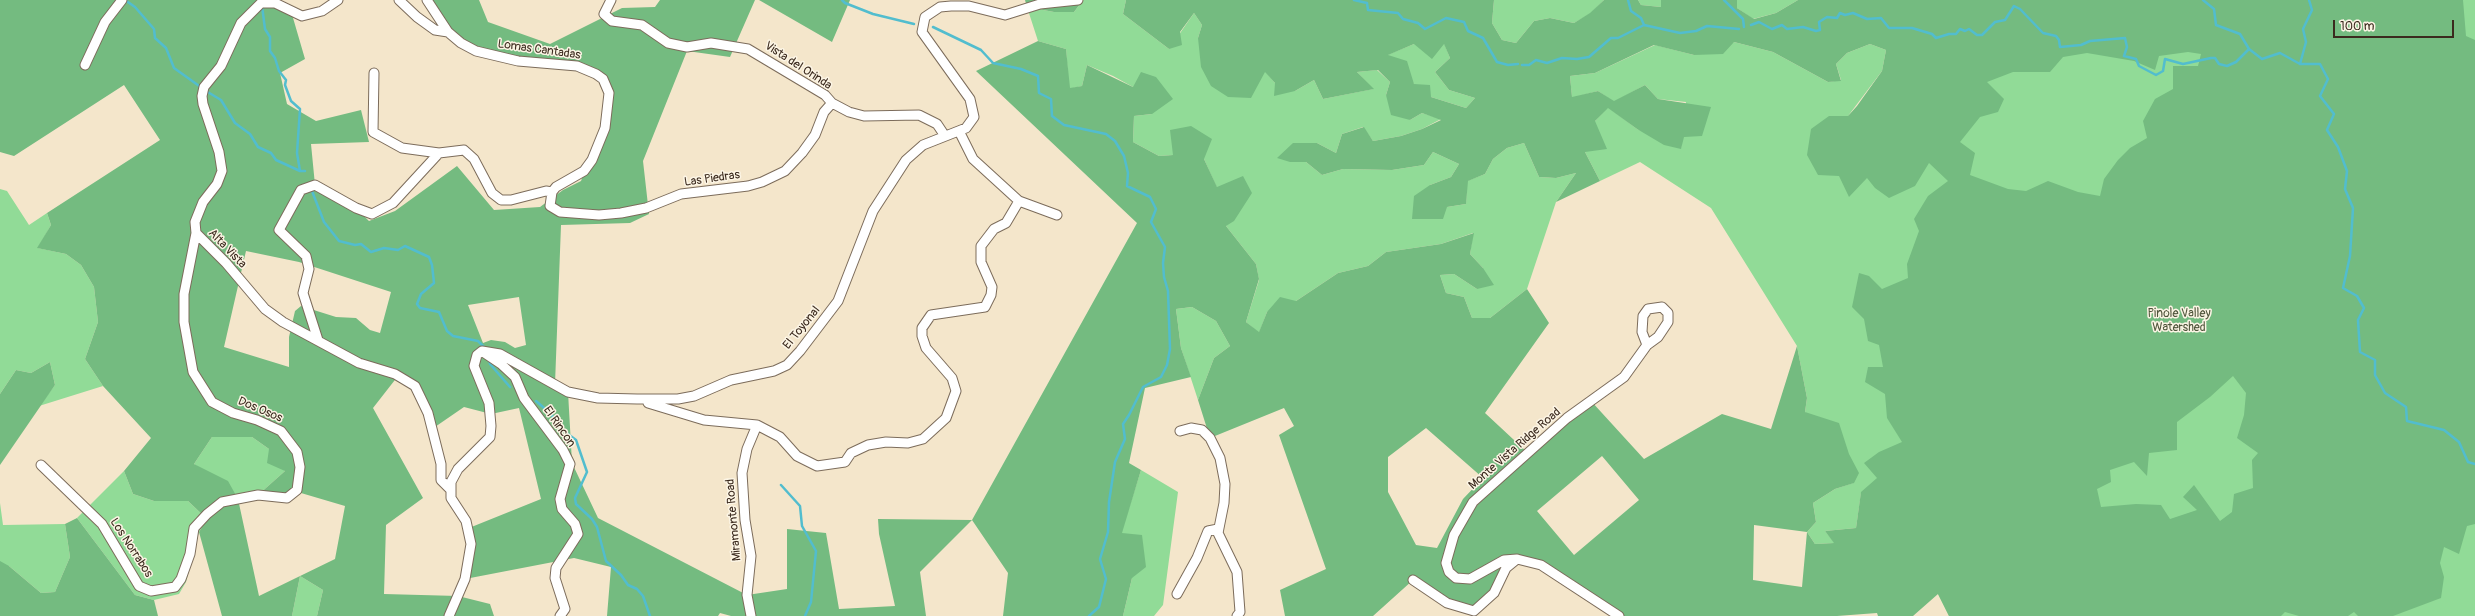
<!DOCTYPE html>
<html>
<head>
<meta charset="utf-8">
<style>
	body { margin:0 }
	#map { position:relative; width:2475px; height:616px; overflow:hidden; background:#f4e6cb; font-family:Pangolin,sans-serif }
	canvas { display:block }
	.scale { position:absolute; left:2333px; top:20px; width:121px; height:18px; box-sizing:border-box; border:2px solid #3b2a1e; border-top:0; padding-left:5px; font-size:12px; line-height:14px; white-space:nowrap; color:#3b2a1e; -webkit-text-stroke:3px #fcf5e5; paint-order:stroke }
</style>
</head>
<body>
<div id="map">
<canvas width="2475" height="616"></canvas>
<div class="scale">100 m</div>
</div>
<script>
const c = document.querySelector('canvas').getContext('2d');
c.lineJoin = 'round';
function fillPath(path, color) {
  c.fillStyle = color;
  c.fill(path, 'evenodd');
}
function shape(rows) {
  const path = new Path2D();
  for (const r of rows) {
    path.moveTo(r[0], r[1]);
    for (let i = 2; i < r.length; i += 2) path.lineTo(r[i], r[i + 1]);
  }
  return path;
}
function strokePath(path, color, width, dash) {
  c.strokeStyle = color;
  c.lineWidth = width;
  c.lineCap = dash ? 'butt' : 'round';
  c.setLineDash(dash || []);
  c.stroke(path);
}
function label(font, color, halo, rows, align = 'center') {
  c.font = font + ' Pangolin,sans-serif';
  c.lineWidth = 3;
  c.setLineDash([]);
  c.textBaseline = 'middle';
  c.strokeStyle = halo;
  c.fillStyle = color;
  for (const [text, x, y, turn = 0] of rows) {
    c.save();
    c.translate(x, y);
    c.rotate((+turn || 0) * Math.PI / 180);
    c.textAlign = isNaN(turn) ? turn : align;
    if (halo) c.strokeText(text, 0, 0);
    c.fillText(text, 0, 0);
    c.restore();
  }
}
fillPath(shape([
	[1083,0,1126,0,1123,14,1169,49,1194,13,1202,25,1198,38,1265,71,1275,83,1295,91,1314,80,1323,99,1373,89,1357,72,1377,70,1390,82,1386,95,1410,120,1422,113,1441,119,1422,129,1401,136,1373,141,1363,127,1342,134,1336,153,1317,143,1290,162,1306,162,1322,175,1343,169,1392,170,1424,165,1433,152,1459,164,1451,177,1430,185,1447,207,1466,204,1467,181,1485,174,1493,159,1507,148,1524,143,1539,177,1556,178,1576,173,1556,202,1527,289,1490,318,1472,318,1464,297,1446,293,1440,275,1454,274,1477,289,1483,268,1470,254,1473,233,1441,244,1386,252,1368,266,1338,273,1296,301,1267,312,1259,333,1246,322,1259,280,1256,264,1226,226,1243,177,1217,188,1204,159,1173,155,1159,156,1133,142,1134,116,1152,114,1133,87,1113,76,1087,65,1082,86,1069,89,1066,49,1038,41,1027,7,1054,12,1074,12],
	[1494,0,1604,0,1590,14,1574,23,1550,18,1534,21,1516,43,1502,40,1492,23],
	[1638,0,1661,0,1661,7,1641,5],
	[1737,0,1798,0,1776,13,1753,19,1737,8],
	[2022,0,2475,0,2475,616,1949,616,1938,594,1861,493,1856,528,1825,531,1835,543,1815,544,1807,532,1816,522,1813,503,1835,489,1853,483,1805,412,1807,398,1797,346,1711,208,1640,162,1600,181,1585,152,1595,121,1608,107,1637,129,1681,148,1686,102,1658,99,1645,85,1614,102,1598,91,1572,98,1570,76,1595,73,1655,45,1694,55,1734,42,1773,52,1828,82,1841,80,1836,64,1847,53,1870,44,1886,50,1882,71,1848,116],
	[1444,43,1450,58,1435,72,1449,90,1475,98,1466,108,1431,97,1414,84,1387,55,1414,44],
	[0,189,7,191,29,225,47,213,51,225,38,248,66,254,81,265,94,287,98,322,85,359,103,386,39,406,55,385,50,362,31,373,16,370,0,394],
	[1192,307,1216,321,1230,346,1214,358,1198,400,1181,348,1176,309],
	[212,437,252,437,269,449,285,471,258,495,238,499,194,464],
	[1141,470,1178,492,1163,605,1154,616,1123,616,1132,578,1121,533],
	[124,471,133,494,154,501,188,501,207,519,199,532,186,582,179,594,154,600,135,595,77,518],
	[0,503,3,525,65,524,70,557,55,592,41,593,9,566,0,616],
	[300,576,323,590,317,616,292,616]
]), '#91db97');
fillPath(shape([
	[0,0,257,0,261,3,291,11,305,59,280,73,287,104,316,121,361,110,369,142,311,144,315,185,356,208,369,221,395,211,457,166,494,210,540,207,563,190,581,181,609,106,596,74,518,61,461,43,427,0,479,0,488,22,550,44,622,8,655,7,660,0,755,0,730,57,687,51,643,161,649,214,630,223,561,225,555,384,568,392,572,463,598,518,747,595,787,589,787,529,826,533,839,609,895,606,879,534,878,519,972,520,1137,223,976,71,1038,41,1066,49,1070,88,1082,86,1087,65,1133,87,1141,72,1156,77,1173,99,1152,114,1134,116,1133,142,1159,156,1173,155,1170,130,1191,126,1212,139,1204,159,1217,187,1243,176,1252,193,1234,221,1226,226,1256,264,1259,279,1246,322,1259,332,1267,312,1280,297,1296,301,1338,273,1368,266,1386,252,1441,244,1474,233,1470,254,1483,268,1494,285,1477,289,1454,274,1440,275,1446,293,1464,297,1472,318,1490,318,1527,289,1549,323,1485,413,1528,453,1591,401,1644,459,1722,414,1771,429,1797,346,1807,398,1805,412,1839,423,1849,454,1859,473,1854,483,1835,489,1813,503,1816,522,1807,532,1815,544,1834,543,1825,531,1856,528,1861,492,1877,478,1864,463,1879,452,1902,442,1887,418,1885,394,1865,382,1868,367,1883,367,1879,345,1868,341,1864,319,1852,307,1859,273,1869,276,1882,289,1908,278,1907,264,1919,231,1914,219,1928,196,1948,181,1929,163,1915,186,1889,198,1875,188,1867,178,1849,197,1839,176,1818,175,1807,155,1811,129,1829,116,1848,116,1857,106,1882,71,1886,50,1870,44,1847,53,1836,64,1841,81,1828,82,1773,52,1734,42,1723,54,1694,55,1654,45,1595,73,1570,76,1572,97,1598,91,1614,101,1645,85,1658,99,1711,107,1702,136,1684,137,1681,149,1664,145,1637,129,1608,108,1595,121,1607,149,1585,152,1600,181,1556,202,1576,173,1556,178,1539,177,1524,143,1507,148,1493,159,1485,174,1468,181,1466,204,1447,207,1443,219,1412,219,1414,196,1430,185,1451,177,1459,164,1433,152,1424,165,1392,170,1343,169,1322,175,1306,162,1290,162,1277,158,1293,143,1317,143,1336,153,1342,134,1364,127,1373,141,1401,136,1422,129,1441,120,1422,113,1410,120,1391,115,1386,95,1390,82,1378,70,1357,72,1374,89,1323,99,1314,80,1295,91,1274,96,1275,83,1265,72,1251,98,1228,97,1211,86,1201,67,1198,38,1202,25,1194,13,1180,32,1182,45,1169,49,1123,14,1126,0,1494,0,1492,23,1502,40,1516,43,1534,21,1550,18,1574,23,1590,13,1604,0,1638,0,1641,5,1661,7,1661,0,1737,0,1737,8,1754,19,1776,13,1798,0,2463,0,2466,36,2475,40,2475,524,2467,526,2459,554,2444,547,2440,563,2444,577,2441,598,2393,616,2358,616,2354,612,2348,616,2299,616,2285,612,2281,616,1949,616,1938,594,1913,616,1878,616,1877,613,1837,616,1619,616,1541,565,1517,559,1494,593,1474,611,1447,603,1413,580,1373,616,1285,616,1280,590,1326,569,1279,435,1294,426,1284,408,1210,438,1198,400,1214,358,1230,346,1216,321,1192,307,1176,309,1181,348,1191,377,1145,388,1129,463,1141,470,1122,533,1142,535,1146,567,1132,578,1123,616,1003,616,1008,573,972,520,920,572,926,616,731,616,720,613,718,616,607,616,611,567,574,558,465,579,469,528,541,499,519,408,491,414,464,407,432,429,415,386,398,376,373,408,423,498,386,525,384,594,458,596,490,604,494,616,317,616,323,590,300,576,292,616,222,616,199,532,207,519,188,501,154,501,133,494,124,471,151,438,103,386,85,359,98,322,94,287,81,265,66,254,37,248,51,225,47,213,160,140,124,85,14,156,0,152],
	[1414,44,1432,59,1444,44,1450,58,1435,72,1449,90,1475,98,1466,108,1431,97,1430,85,1414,84,1407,61,1388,55],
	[2188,52,2201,54,2198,66,2173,66,2173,89,2155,99,2143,121,2147,138,2130,148,2118,160,2104,179,2100,196,2078,192,2048,181,2026,191,2008,189,1970,175,1975,153,1960,142,1980,117,1998,112,2004,99,1987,82,2013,72,2050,72,2063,57,2087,53,2134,61,2155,70,2159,56],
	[246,251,299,262,391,292,380,333,370,330,356,318,336,317,301,306,295,311,289,337,289,367,224,347],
	[519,297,526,345,515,348,505,342,491,340,483,343,468,305],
	[2233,376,2246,393,2244,415,2237,438,2258,453,2252,460,2253,488,2234,494,2232,512,2220,521,2194,485,2183,497,2197,510,2170,519,2161,505,2136,504,2101,507,2097,489,2111,482,2110,470,2134,462,2147,476,2149,453,2177,450,2177,422,2210,397],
	[1426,428,1483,478,1463,499,1437,548,1416,545,1388,492,1388,457],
	[212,437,252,437,269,449,267,463,285,471,258,495,287,498,301,493,345,506,335,559,259,596,238,499,228,481,194,464],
	[1602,456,1639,500,1574,555,1537,511],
	[1754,525,1807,532,1802,587,1753,580],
	[759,0,850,0,832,42],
	[1025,0,1083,0,1074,12,1054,12,1027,7],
	[50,362,55,385,0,465,0,394,16,370,31,373],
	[77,518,135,595,154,600,158,616,0,616,0,561,9,566,41,593,55,592,70,557,65,524]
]), '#74bb80');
strokePath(shape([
	[125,0,135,7,154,29,155,38,166,48,174,68,202,88],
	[842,0,845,3,873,14,914,24],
	[1354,0,1367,3,1368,10,1398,13,1403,19,1418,23,1425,29,1446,18,1464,22,1468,31,1483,38,1497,62,1508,65,1518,64],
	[1628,0,1631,11,1641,18,1644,25],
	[1724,0,1743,19,1744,27],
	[2203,0,2214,9,2216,25,2240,34,2249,49,2262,59,2280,53,2300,64,2320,64,2328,79,2320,96,2334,114,2327,130,2338,147,2347,171,2345,189,2353,208,2350,256,2343,288,2357,296,2364,308,2358,320,2360,352,2375,360,2375,375,2385,393,2406,407,2407,421,2444,430,2459,442,2468,462,2475,464],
	[262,6,265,29,270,37,270,51,275,58,279,71,286,80,285,85,291,101,300,109,297,153,300,171,305,171],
	[1751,25,1759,22,1772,29,1782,25,1787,29,1803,27,1816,31,1820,30,1819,22,1827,17,1837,18,1840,13,1845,15,1853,13,1867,19,1881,18,1889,28,1912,28,1932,34,1936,38,1949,34,1956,34,1960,29,1965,31,1969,29,1977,35,1982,35,1995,22,2005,20,2014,6,2020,9,2043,33,2056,36,2059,40,2060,47,2081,45,2090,41,2125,38,2127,47,2124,56,2136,59,2139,66,2156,75,2163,71,2165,59,2183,64,2211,58,2215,58,2219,64,2227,66,2236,62,2249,49],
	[933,27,981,50,993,63,1021,69,1038,76,1039,93,1051,99,1052,116,1064,125,1106,134,1115,141,1124,156,1128,173,1127,186,1150,197,1156,209,1151,222,1165,247,1163,263,1164,277,1168,291,1170,349,1167,365,1161,377,1143,387,1129,415,1123,424,1125,439,1115,462,1109,502,1108,532,1100,559,1106,579,1099,607,1089,616],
	[2300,64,2306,42,2303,29,2312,10,2309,0],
	[1522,65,1529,65,1536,60,1547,63,1562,58,1577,59,1589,57,1611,38,1618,38,1644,25,1680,33,1696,31,1707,26,1739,29],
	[206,91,221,100,235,123,250,134,258,147,271,153,276,160,300,171],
	[312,191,324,222,339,241,355,245,361,244,371,252,384,248,398,250,405,246,429,257,432,265,434,283,421,294,417,304,420,308,439,312,447,331,453,336,478,341,486,349],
	[489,359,490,364,510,387],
	[536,401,551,414,560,428,576,440,587,472,575,498,576,504,592,519,597,527,606,561,621,575,628,585,637,589,643,596,650,616],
	[781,485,800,506,802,526,816,551,811,602,805,616]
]), '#52bdce', 2.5);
const street = shape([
	[338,0,322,11,302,16,275,3,261,3,241,23,221,66,204,87,202,96,203,104,219,152,222,171,217,184,203,202,195,222,196,233,226,263,265,309,283,322,359,363,395,374,415,386,428,413,441,464,441,480,450,489],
	[399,0,417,17,435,30,448,32],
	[427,0,448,32,461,43,476,51,518,61,577,66,596,74,603,79,609,93,605,128,592,160,584,171,556,187,552,192,550,206,560,212,599,215,621,213,646,208,681,194,748,186,762,182,785,171,802,153,815,135,824,112,832,103],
	[611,0,604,14,612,21,642,25,668,43,687,47,711,43,748,49,825,95,832,103,849,112,864,116,919,115,937,124,945,136],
	[85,65,105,22,122,0],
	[374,73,373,132,402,148,439,153],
	[959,131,973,159,1019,201,1057,215],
	[318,340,303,293,309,269,306,256,279,230,301,190,315,185,356,208,372,214,393,203,439,153,464,150,474,159,492,193,501,200,511,200,546,191,552,192],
	[483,352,501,364,515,377,524,398,563,450,570,464,560,499,562,509,575,524,578,534,556,568,555,578,565,609,560,616],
	[648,403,704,420,757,425,780,437,797,456,817,466,845,462,851,453,868,445,886,442,908,443,923,439,946,418,956,391,952,378,926,348,922,336,922,328,931,315,985,307,991,295,992,287,981,262,981,246,994,229,1006,223,1019,201],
	[1180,431,1191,428,1202,430,1210,438,1220,458,1225,484,1224,503,1218,533,1237,572,1240,612,1237,616],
	[41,465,102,524,139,586,151,591,175,587,181,579,190,554,194,528,207,514,222,502,258,495,287,498,297,490,300,467,297,452,281,431,257,420,233,413,212,402,193,372,184,322,184,294,196,233],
	[1517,559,1504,560,1470,579,1456,578,1449,572,1446,563,1454,535,1473,502,1567,418,1624,377,1647,345,1658,337,1668,322,1668,313,1662,307,1648,309,1643,316,1642,332,1647,345],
	[1413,580,1447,603,1474,611,1494,593,1506,568,1517,559,1541,565,1619,616],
	[1177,594,1197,558,1208,531,1218,529],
	[449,616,465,579,471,544,466,521,451,498,451,482,458,469,490,437,491,426,489,403,474,366,477,355,482,351,500,354,568,392,598,398,637,399,678,399,694,396,731,380,774,371,787,365,800,351,838,301,873,211,906,160,923,145,966,128,974,117,970,99,922,32,925,17,940,7,951,6,969,6,1005,15,1040,4,1078,0],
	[751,616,747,595,751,556,745,520,742,473,747,449,757,425]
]);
strokePath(street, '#7c6c5b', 11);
strokePath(street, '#fff', 9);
label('12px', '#3b2a1e', '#fcf5e5', [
	["Lomas Cantadas",539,50,8],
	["Vista del Orinda",798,66,33],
	["Las Piedras",712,179,-8],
	["Alta Vista",227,249,46],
	["El Toyonal",802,328,-51],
	["Dos Osos",260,410,23],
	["El Rincon",559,427,55],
	["Monte Vista Ridge Road",1515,449,-41],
	["Miramonte Road",734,520,-95],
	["Los Norrabos",131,548,57]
]);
label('12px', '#50563c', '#fcf5e5', [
	["Pinole Valley",2179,314],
	["Watershed",2179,328]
]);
</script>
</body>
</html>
